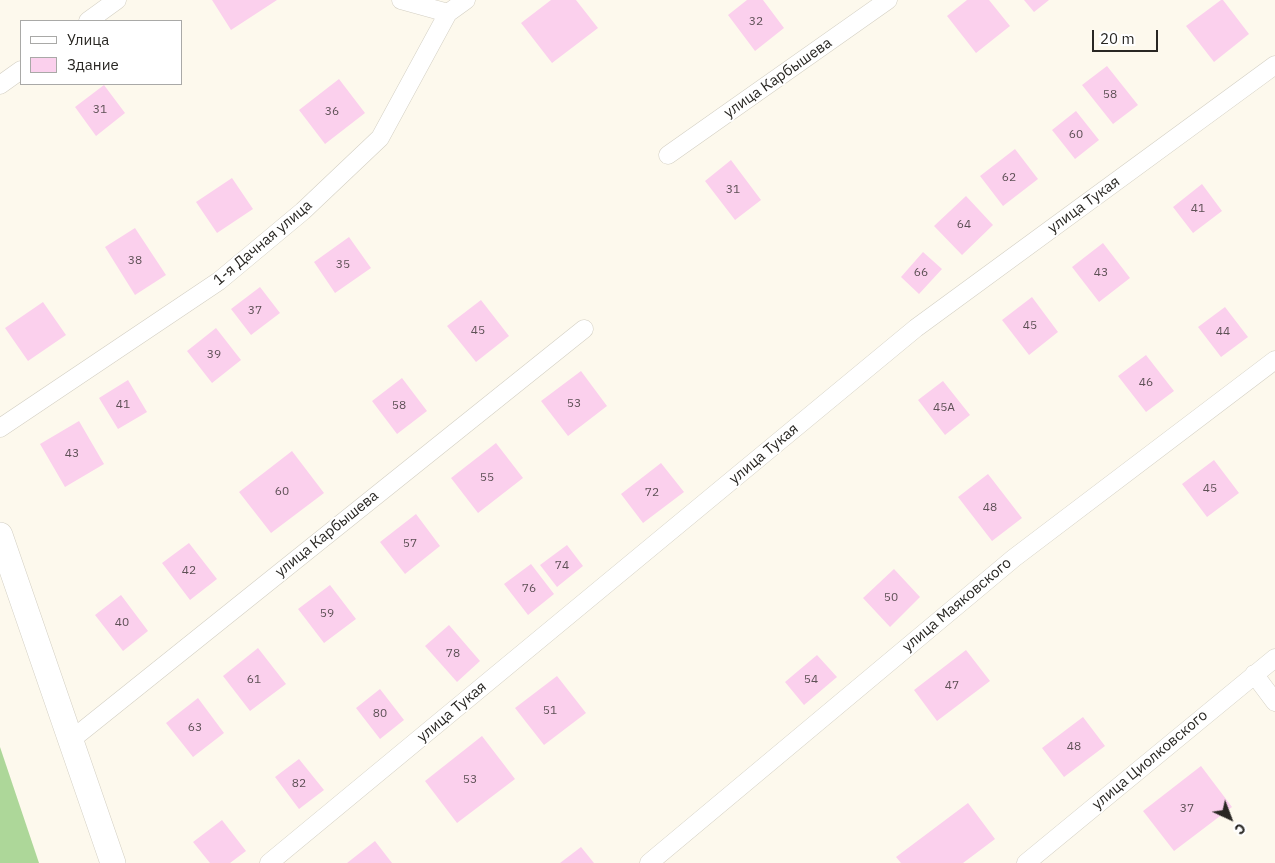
<!DOCTYPE html>
<html>
<head>
<meta charset="utf-8">
<style>
	body { margin:0 }
	#map { position:relative; width:1275px; height:863px; overflow:hidden; background:#fdf9ed; font-family:"IBM Plex Sans",sans-serif }
	canvas { display:block }
	.legend { position:absolute; left:20px; top:20px; width:162px; height:65px; box-sizing:border-box; background:#fff; border:1px solid #a9a9a7; margin:0; padding:6px 9px; list-style:none; font-size:15px; color:#292723 }
	.legend li { display:flex; align-items:center; gap:10px; height:25px }
	.legend b { width:25px; border:1px solid #a9a9a7 }
	.north { position:absolute; left:1205px; top:793px; width:50px; height:50px; -webkit-text-stroke:4px #fff; paint-order:stroke; rotate:137deg; font-size:14px; font-weight:700; line-height:20px; text-align:center; color:#292723 }
	.north::after { content:''; display:block; margin:auto; width:18px; height:22px; background:#292723; clip-path:polygon(50% 0,100% 100%,50% 72%,0 100%) }
	.scale { position:absolute; left:1092px; top:30px; width:66px; height:22px; box-sizing:border-box; border:2px solid #292723; border-top:0; padding-left:6px; font-size:15px; line-height:18px; white-space:nowrap; color:#292723; -webkit-text-stroke:4px #fff; paint-order:stroke }
</style>
</head>
<body>
<div id="map">
<canvas width="1275" height="863"></canvas>
<ul class="legend">
<li><b style="height:6px;background:#fff"></b>Улица</li>
<li><b style="height:14px;background:#fbd0ed"></b>Здание</li>
</ul>
<div class="north">С</div>
<div class="scale">20 m</div>
</div>
<script>
const c = document.querySelector('canvas').getContext('2d');
c.lineJoin = 'round';
function fillPath(path, color) {
  c.fillStyle = color;
  c.fill(path, 'evenodd');
}
function shape(rows) {
  const path = new Path2D();
  for (const r of rows) {
    path.moveTo(r[0], r[1]);
    for (let i = 2; i < r.length; i += 2) path.lineTo(r[i], r[i + 1]);
  }
  return path;
}
function strokePath(path, color, width, dash) {
  c.strokeStyle = color;
  c.lineWidth = width;
  c.lineCap = dash ? 'butt' : 'round';
  c.setLineDash(dash || []);
  c.stroke(path);
}
function label(font, color, halo, rows, align = 'center') {
  c.font = font + ' "IBM Plex Sans",sans-serif';
  c.lineWidth = 4;
  c.setLineDash([]);
  c.textBaseline = 'middle';
  c.strokeStyle = halo;
  c.fillStyle = color;
  for (const [text, x, y, turn = 0] of rows) {
    c.save();
    c.translate(x, y);
    c.rotate((+turn || 0) * Math.PI / 180);
    c.textAlign = isNaN(turn) ? turn : align;
    if (halo) c.strokeText(text, 0, 0);
    c.fillText(text, 0, 0);
    c.restore();
  }
}
fillPath(shape([
	[0,747,39,863,0,863]
]), '#add799');
fillPath(shape([
	[212,0,277,0,231,30],
	[551,0,576,0,598,28,552,63,521,23],
	[747,0,763,0,784,28,755,51,728,15],
	[967,0,989,0,1010,26,976,53,947,16],
	[1024,0,1049,0,1034,12],
	[1221,0,1223,0,1249,34,1214,62,1186,26],
	[1107,66,1138,105,1113,124,1082,85],
	[339,79,365,113,325,144,299,110],
	[104,85,125,113,96,136,75,107],
	[1076,111,1099,140,1075,159,1052,130],
	[1015,149,1038,179,1003,206,980,176],
	[731,160,761,200,735,220,705,181],
	[232,178,253,209,217,233,196,202],
	[1202,184,1222,211,1193,233,1173,207],
	[966,196,993,225,962,255,934,226],
	[135,228,166,275,135,295,105,247],
	[349,237,371,268,335,293,314,262],
	[1103,243,1130,278,1099,302,1072,267],
	[923,252,942,269,919,294,901,277],
	[260,287,280,313,251,335,231,309],
	[1032,297,1058,332,1029,355,1002,320],
	[481,300,509,336,476,362,447,326],
	[43,302,66,335,28,361,5,328],
	[1225,307,1248,337,1221,357,1198,327],
	[216,328,241,360,212,383,187,351],
	[1146,355,1174,391,1146,412,1118,376],
	[581,371,607,406,568,436,541,401],
	[402,378,427,411,397,434,372,401],
	[128,380,147,412,118,429,99,398],
	[943,381,970,415,945,435,918,400],
	[79,421,104,464,65,487,40,444],
	[496,443,523,478,478,513,451,478],
	[292,451,324,493,271,533,239,492],
	[1214,460,1239,493,1207,517,1182,484],
	[661,463,684,492,643,523,621,494],
	[988,474,1022,518,992,541,958,497],
	[416,514,440,546,405,574,380,542],
	[189,543,217,579,190,600,162,563],
	[567,545,583,566,557,587,540,565],
	[531,564,554,594,528,615,504,584],
	[894,569,920,597,890,627,863,598],
	[330,585,356,619,324,643,298,609],
	[121,595,148,631,123,651,95,615],
	[449,625,480,661,457,682,425,646],
	[258,648,286,684,250,711,223,676],
	[966,650,990,681,937,721,914,690],
	[817,655,837,677,804,705,785,682],
	[557,676,586,713,544,745,515,708],
	[380,689,404,720,380,739,356,708],
	[198,698,224,733,193,757,166,723],
	[1083,717,1105,746,1064,777,1042,748],
	[482,736,515,779,457,823,425,781],
	[299,759,324,790,299,809,275,777],
	[1201,766,1232,807,1174,851,1143,811],
	[968,803,995,839,963,863,901,863,896,857],
	[222,820,246,851,230,863,210,863,193,842],
	[375,841,392,863,347,863],
	[581,847,594,863,560,863]
]), '#fbd0ed');
const street = shape([
	[401,0,448,13],
	[88,21,117,0],
	[0,85,21,70],
	[668,155,888,0],
	[0,428,219,281,303,211,380,138,448,13,466,0],
	[1254,674,1275,702],
	[71,740,584,329],
	[269,863,916,328,1275,65],
	[649,863,1014,558,1275,360],
	[1026,863,1275,658]
]);
const secondary = shape([
	[0,535,113,863]
]);
strokePath(street, '#d3cfc3', 19);
strokePath(secondary, '#d3cfc3', 26);
strokePath(street, '#fff', 18);
strokePath(secondary, '#fff', 25);
label('12px', '#5e5156', null, [
	["32",756,22],
	["58",1110,95],
	["31",100,110],
	["36",332,112],
	["60",1076,135],
	["62",1009,178],
	["31",733,190],
	["41",1198,209],
	["64",964,225],
	["38",135,261],
	["35",343,265],
	["66",921,273],
	["43",1101,273],
	["37",255,311],
	["45",1030,326],
	["45",478,331],
	["44",1223,332],
	["39",214,355],
	["46",1146,383],
	["53",574,404],
	["41",123,405],
	["58",399,406],
	["45А",944,408],
	["43",72,454],
	["55",487,478],
	["45",1210,489],
	["60",282,492],
	["72",652,493],
	["48",990,508],
	["57",410,544],
	["74",562,566],
	["42",189,571],
	["76",529,589],
	["50",891,598],
	["59",327,614],
	["40",122,623],
	["78",453,654],
	["61",254,680],
	["54",811,680],
	["47",952,686],
	["51",550,711],
	["80",380,714],
	["63",195,728],
	["48",1074,747],
	["53",470,780],
	["82",299,784],
	["37",1187,809]
]);
label('15px', '#292723', '#fff', [
	["улица Карбышева",778,78,-35],
	["улица Тукая",1084,205,-36],
	["1-я Дачная улица",263,243,-40],
	["улица Тукая",764,454,-40],
	["улица Карбышева",327,534,-39],
	["улица Маяковского",957,605,-40],
	["улица Тукая",452,712,-40],
	["улица Циолковского",1150,760,-40]
]);
</script>
</body>
</html>
